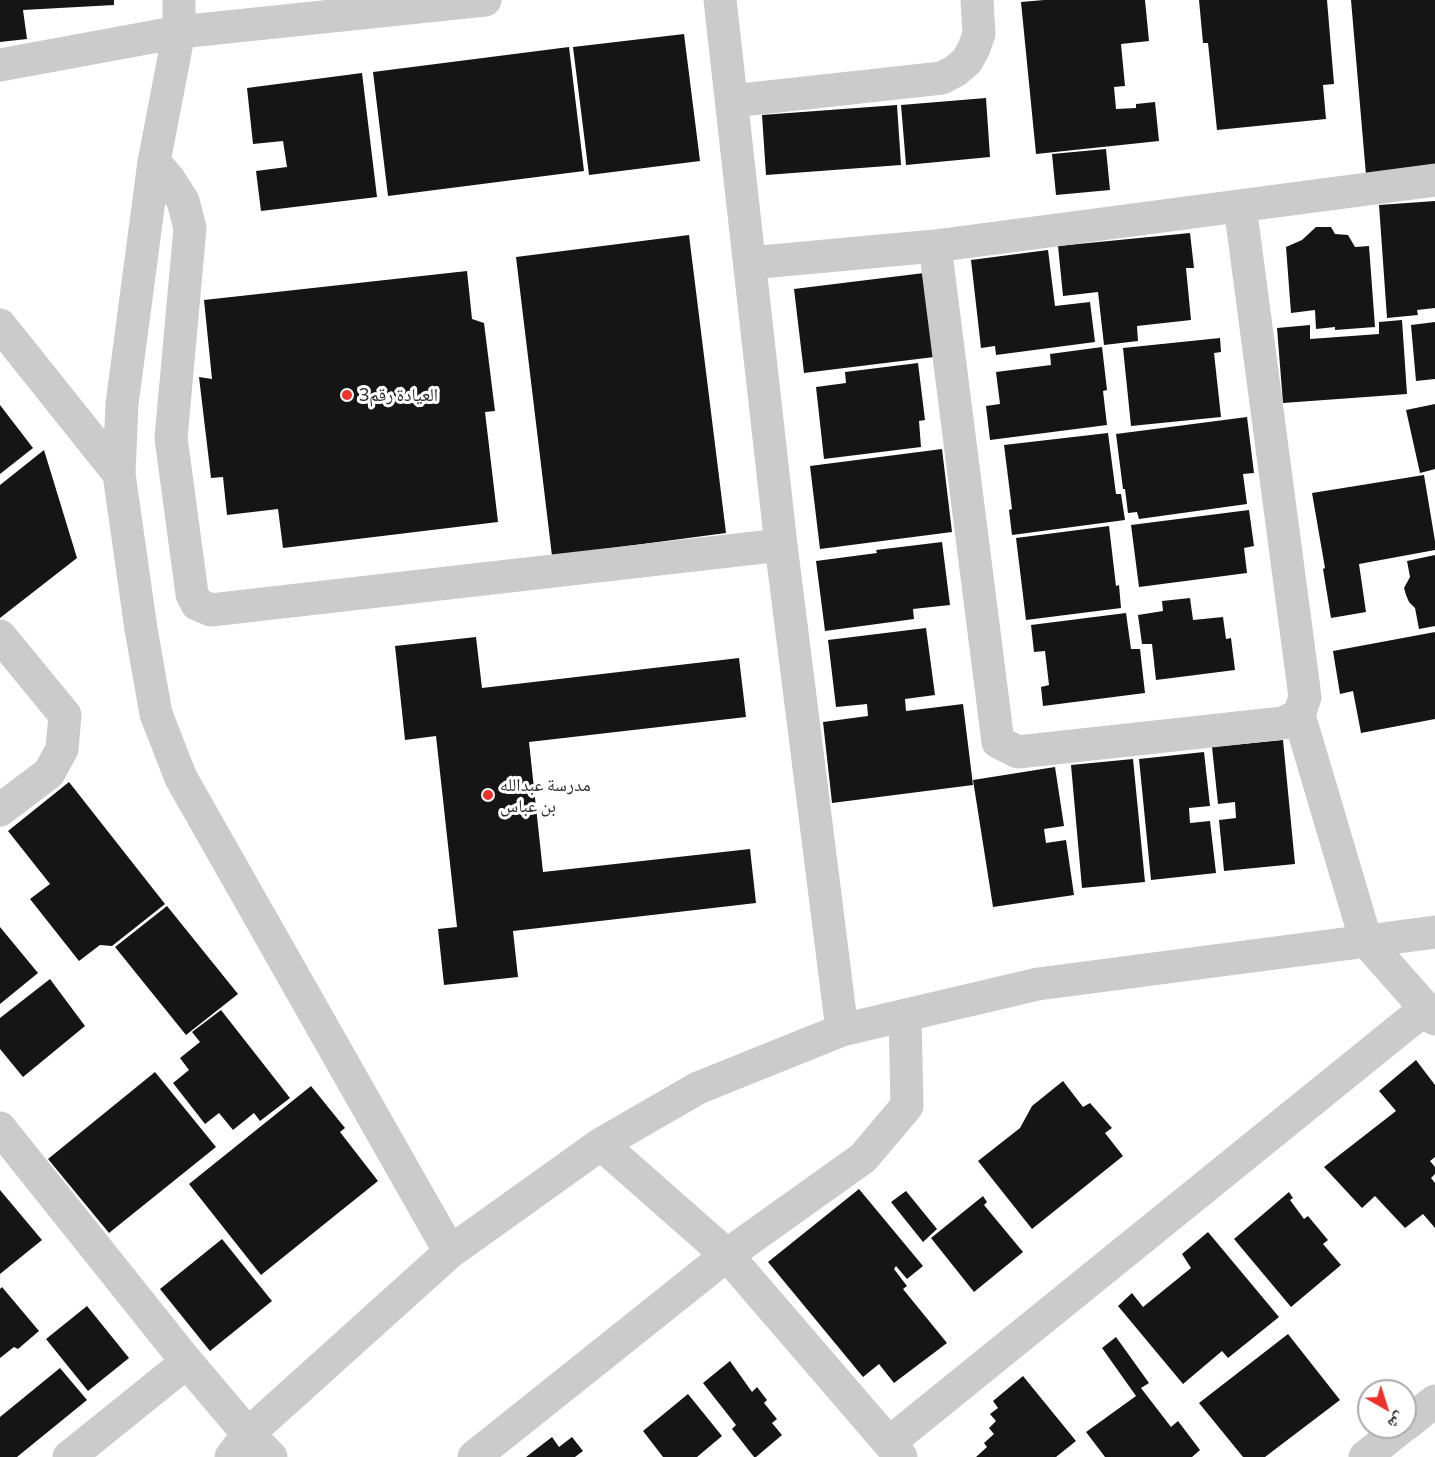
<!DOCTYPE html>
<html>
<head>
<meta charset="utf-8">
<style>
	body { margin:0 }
	#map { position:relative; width:1435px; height:1457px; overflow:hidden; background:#fff; font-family:Commissioner,"Noto Naskh Arabic",sans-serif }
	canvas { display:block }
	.north { position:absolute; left:1357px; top:1379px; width:60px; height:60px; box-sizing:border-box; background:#fff; border:2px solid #ababab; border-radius:50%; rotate:141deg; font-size:16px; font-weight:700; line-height:24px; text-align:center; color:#2e2e2e }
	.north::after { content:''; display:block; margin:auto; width:21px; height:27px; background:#ed3229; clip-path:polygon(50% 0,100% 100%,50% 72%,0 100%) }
</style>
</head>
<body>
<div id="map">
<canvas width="1435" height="1457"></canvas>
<div class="north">ش</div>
</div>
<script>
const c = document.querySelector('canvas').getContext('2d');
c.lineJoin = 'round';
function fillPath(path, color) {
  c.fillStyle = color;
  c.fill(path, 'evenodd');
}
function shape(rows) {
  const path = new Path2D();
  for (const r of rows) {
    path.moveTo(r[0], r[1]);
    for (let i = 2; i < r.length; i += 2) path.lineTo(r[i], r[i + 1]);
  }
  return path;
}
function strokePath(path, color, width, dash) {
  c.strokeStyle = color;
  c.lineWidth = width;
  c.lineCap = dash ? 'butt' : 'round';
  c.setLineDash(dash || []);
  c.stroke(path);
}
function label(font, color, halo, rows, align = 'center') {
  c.font = font + ' Commissioner,"Noto Naskh Arabic",sans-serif';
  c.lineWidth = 6;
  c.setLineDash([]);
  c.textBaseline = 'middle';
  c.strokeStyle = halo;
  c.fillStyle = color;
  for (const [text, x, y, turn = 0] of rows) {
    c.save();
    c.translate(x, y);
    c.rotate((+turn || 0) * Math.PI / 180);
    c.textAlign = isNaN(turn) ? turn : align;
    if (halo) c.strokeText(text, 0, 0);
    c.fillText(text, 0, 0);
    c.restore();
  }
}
fillPath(shape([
	[0,0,114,0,114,5,23,10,27,39,0,42],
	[1044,0,1145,0,1149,41,1121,44,1125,86,1114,87,1116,109,1136,108,1136,104,1155,102,1159,141,1036,154,1021,2],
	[1199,0,1327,0,1334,84,1323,85,1326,119,1217,130,1208,43,1203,43],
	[1351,0,1435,0,1435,169,1366,175],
	[684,34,700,161,589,175,573,47],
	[569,47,584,171,388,196,373,72],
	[362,73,377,197,261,211,256,171,287,167,283,141,253,144,247,88],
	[986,98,990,157,906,165,901,105],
	[897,105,901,165,766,175,762,115],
	[1106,149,1110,190,1056,195,1052,154],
	[1435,201,1435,308,1417,310,1418,315,1387,318,1379,205],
	[1316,227,1331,227,1335,234,1348,235,1355,247,1369,246,1375,327,1335,330,1335,327,1316,329,1315,310,1291,313,1286,247,1302,240],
	[1190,233,1194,268,1186,268,1191,320,1137,326,1138,341,1104,345,1098,292,1063,296,1058,246],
	[689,235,726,533,552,556,516,257],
	[1048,250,1055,306,1090,302,1095,342,996,355,995,346,981,348,971,260],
	[467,271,472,319,484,323,495,411,485,412,498,522,283,548,278,509,227,515,223,477,211,478,199,377,212,379,204,300],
	[924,273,934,357,804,373,794,289],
	[1402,320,1407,394,1283,403,1277,328,1310,325,1310,339,1379,334,1379,322],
	[1435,322,1435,379,1416,381,1411,325],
	[1220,338,1221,352,1214,353,1221,417,1131,426,1123,348],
	[1102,347,1107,390,1103,391,1107,425,990,440,986,406,1000,404,996,372,1051,365,1050,354],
	[918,363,925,420,919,421,921,447,824,459,816,387,846,383,845,372],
	[1435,404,1435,469,1420,473,1406,410],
	[0,405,33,448,0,474],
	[1247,417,1254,473,1243,474,1247,504,1139,519,1137,512,1128,513,1125,489,1123,489,1116,434],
	[1108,433,1116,494,1121,494,1125,520,1012,535,1009,510,1012,509,1004,445],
	[942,449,952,532,820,549,810,466],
	[44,450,77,558,0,618,0,485],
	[1424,475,1435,541,1435,550,1359,564,1366,612,1331,618,1323,569,1325,568,1312,493],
	[1249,510,1254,546,1244,548,1247,573,1139,587,1131,525],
	[1109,526,1116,586,1119,585,1121,608,1026,620,1016,538],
	[942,542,950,605,913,609,914,619,825,631,816,561,877,553,876,550],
	[1435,555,1435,626,1419,629,1415,608,1409,602,1406,595,1404,588,1410,577,1407,561],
	[1190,598,1193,620,1223,617,1226,639,1231,638,1235,670,1156,680,1152,644,1142,644,1138,615,1163,611,1162,601],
	[1126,613,1131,649,1140,649,1145,693,1043,706,1041,687,1049,685,1045,651,1034,652,1031,625],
	[926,628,935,695,905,699,906,711,963,704,973,785,832,803,823,722,868,716,867,704,836,707,828,640],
	[1435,632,1435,719,1361,733,1353,691,1340,694,1333,651],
	[476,637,482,688,739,658,746,717,529,742,543,872,750,849,756,903,513,931,518,977,444,985,438,929,457,927,436,736,405,740,395,646],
	[1283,740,1295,864,1224,871,1219,820,1236,818,1235,802,1218,804,1212,747],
	[1204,752,1210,806,1189,808,1190,823,1210,821,1216,873,1151,880,1139,759],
	[1133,759,1145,882,1082,888,1071,765],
	[1055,767,1064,826,1044,829,1046,843,1066,840,1074,895,993,907,973,780],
	[69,782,165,904,112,946,100,945,79,961,30,899,50,884,8,831],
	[167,906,238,994,186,1035,115,947],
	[0,927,38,973,0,1004],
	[50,979,85,1026,23,1077,0,1049,0,1018],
	[221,1010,290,1098,260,1121,254,1113,233,1130,219,1113,205,1124,173,1083,189,1070,180,1058,200,1042,192,1032],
	[1416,1060,1435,1085,1435,1157,1430,1161,1435,1167,1435,1174,1431,1178,1435,1183,1435,1228,1423,1214,1405,1228,1375,1196,1362,1208,1324,1167,1396,1111,1379,1091],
	[155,1072,216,1147,109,1233,48,1159],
	[1063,1081,1083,1107,1090,1103,1112,1128,1105,1133,1123,1156,1032,1229,978,1161,1020,1128,1032,1106],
	[311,1086,345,1128,340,1132,378,1181,261,1275,189,1184],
	[859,1189,923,1266,907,1279,896,1266,894,1269,907,1286,903,1289,947,1343,894,1383,879,1364,863,1377,768,1262],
	[0,1190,42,1240,0,1274],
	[906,1191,937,1229,923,1242,891,1202],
	[1289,1192,1293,1198,1290,1200,1304,1219,1308,1216,1328,1240,1323,1244,1341,1265,1291,1307,1234,1239],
	[983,1196,987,1202,984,1205,1023,1252,974,1292,931,1238],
	[1208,1232,1279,1317,1228,1358,1222,1351,1183,1384,1118,1306,1132,1293,1143,1307,1191,1268,1182,1254],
	[222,1239,272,1301,210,1351,160,1289],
	[2,1287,39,1331,18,1349,14,1347,0,1358,0,1289],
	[87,1306,129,1358,88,1391,46,1339],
	[1288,1334,1340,1400,1265,1457,1243,1457,1199,1403],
	[1116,1337,1149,1383,1141,1388,1171,1427,1178,1421,1200,1450,1192,1457,1105,1457,1086,1432,1136,1396,1102,1348],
	[730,1361,752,1392,757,1387,767,1400,764,1403,777,1419,772,1423,782,1435,756,1457,754,1457,732,1429,736,1425,703,1383],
	[60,1368,87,1400,17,1457,0,1457,0,1417],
	[1023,1376,1076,1441,1056,1457,976,1457,987,1447,984,1443,994,1434,989,1428,996,1421,990,1414,998,1408,993,1401],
	[688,1394,722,1436,697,1457,663,1457,643,1431],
	[552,1437,559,1447,572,1437,583,1451,575,1457,526,1457]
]), '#151515');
strokePath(shape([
	[179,0,179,32,154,162,122,404,119,474,141,629,156,714,181,778,450,1252],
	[720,0,781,545,842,1030],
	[0,65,179,32,485,0],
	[732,101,942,78,955,71,967,61,974,48,979,34,977,0],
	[154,162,169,179,183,201,190,228,171,438,192,594,197,604,211,610,781,545],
	[935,246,998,742,1018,752,1283,723,1299,715,1305,697,1240,206],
	[750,263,935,246,1435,180],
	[0,325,119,474],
	[0,636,65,715,62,749,49,773,0,810],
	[1299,715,1366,941,1435,1019],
	[0,1128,187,1362,248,1434,271,1457],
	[601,1144,727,1255,901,1457],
	[1405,1425,1435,1401],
	[890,1442,1426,1008],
	[69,1457,187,1362],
	[231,1457,248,1434,450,1252,601,1144,698,1088,842,1030,1038,984,1435,932],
	[474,1457,727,1255,863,1158,907,1106,905,1015],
	[1365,1457,1402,1427]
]), '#cbcbcb', 33);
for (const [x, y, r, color] of [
	[347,395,6,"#ed3229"],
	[488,795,6,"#ed3229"]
]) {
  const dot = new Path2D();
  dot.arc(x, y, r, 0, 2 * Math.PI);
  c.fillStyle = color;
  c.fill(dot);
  strokePath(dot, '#fff', 2);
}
label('18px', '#2e2e2e', '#fff', [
	["3العيادة رقم",359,395],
	["مدرسة عبدالله",500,785],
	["بن عباس",500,806]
], 'left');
</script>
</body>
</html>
